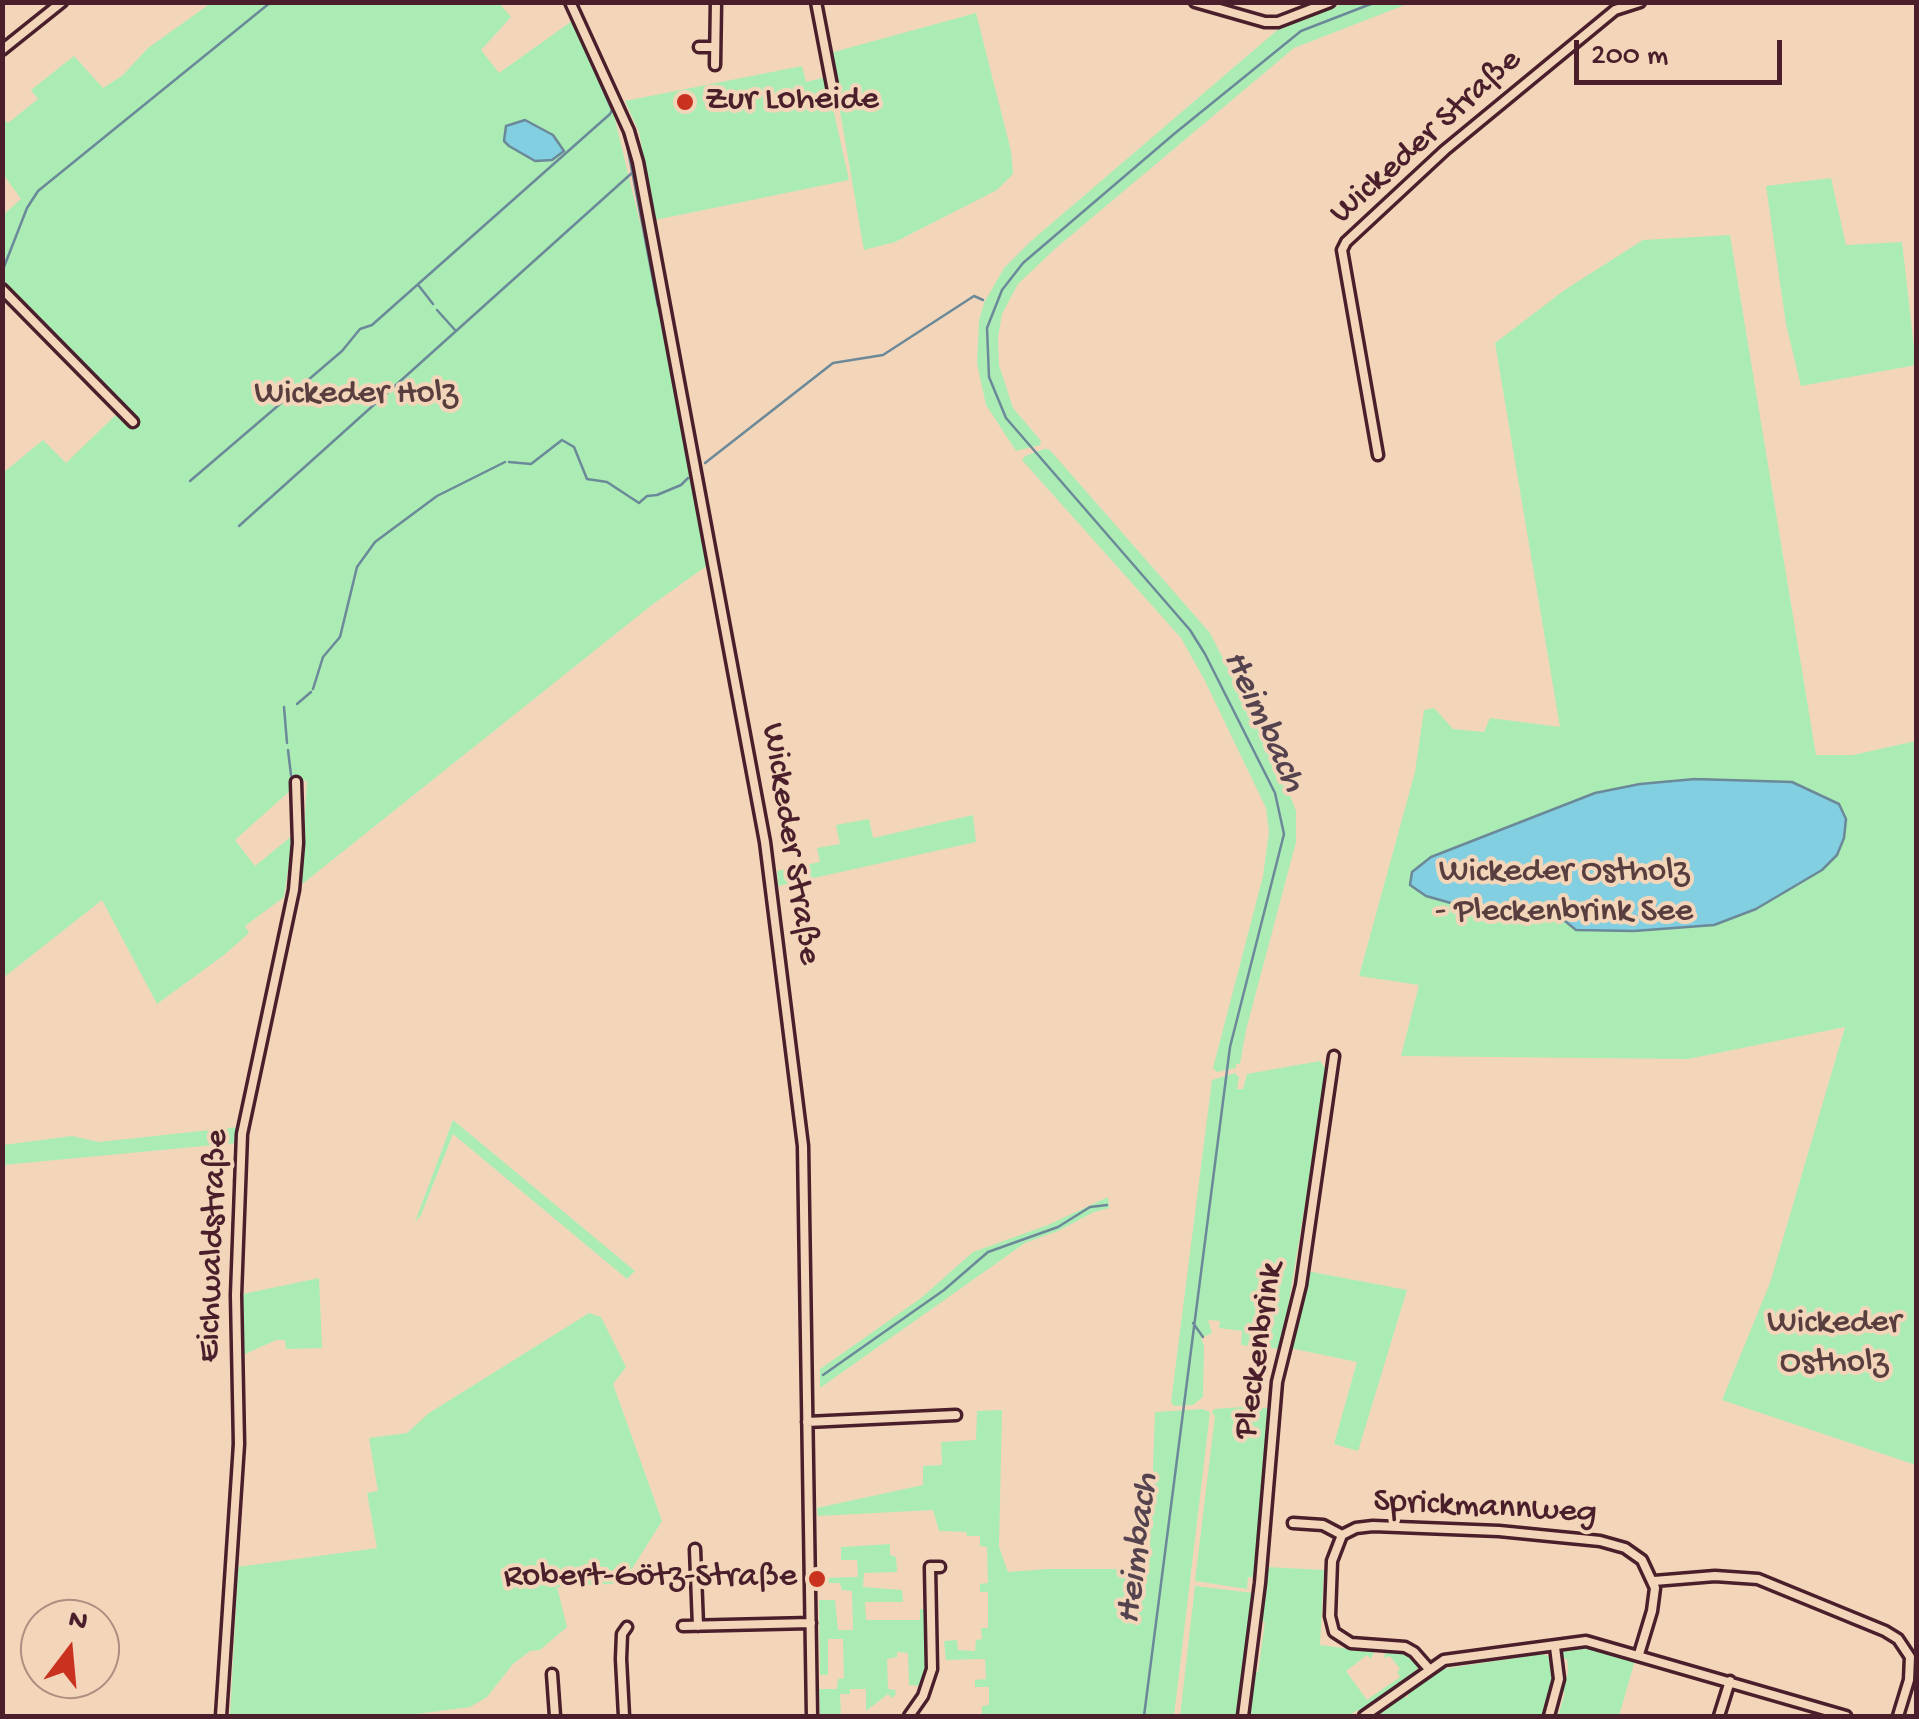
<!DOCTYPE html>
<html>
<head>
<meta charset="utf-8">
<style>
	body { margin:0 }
	#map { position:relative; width:1919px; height:1719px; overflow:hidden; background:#f3d6ba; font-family:"Gochi Hand",sans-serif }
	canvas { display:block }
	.frame { position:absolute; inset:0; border:5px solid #4a1f2b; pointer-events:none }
	.north { position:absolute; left:20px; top:1599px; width:100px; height:100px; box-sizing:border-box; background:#f3d6ba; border:2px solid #af8d81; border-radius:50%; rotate:16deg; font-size:28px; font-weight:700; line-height:40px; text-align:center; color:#4a1f2b }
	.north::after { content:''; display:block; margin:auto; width:35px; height:45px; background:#c8321e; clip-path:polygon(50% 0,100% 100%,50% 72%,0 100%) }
	.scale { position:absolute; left:1574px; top:40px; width:208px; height:45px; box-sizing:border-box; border:5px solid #4a1f2b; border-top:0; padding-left:12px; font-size:30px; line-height:35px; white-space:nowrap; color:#4a1f2b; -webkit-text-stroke:8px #f3d6ba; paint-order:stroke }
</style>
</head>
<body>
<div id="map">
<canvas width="1919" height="1719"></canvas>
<div class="frame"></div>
<div class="north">N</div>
<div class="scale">200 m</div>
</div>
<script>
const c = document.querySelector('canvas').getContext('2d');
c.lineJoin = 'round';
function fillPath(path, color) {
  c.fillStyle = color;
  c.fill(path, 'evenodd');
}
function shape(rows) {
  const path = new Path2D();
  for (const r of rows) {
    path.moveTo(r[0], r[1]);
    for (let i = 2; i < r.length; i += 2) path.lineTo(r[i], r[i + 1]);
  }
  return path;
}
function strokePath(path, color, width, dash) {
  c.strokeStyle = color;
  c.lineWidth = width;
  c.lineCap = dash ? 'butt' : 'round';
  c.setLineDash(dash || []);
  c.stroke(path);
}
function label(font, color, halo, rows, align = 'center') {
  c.font = font + ' "Gochi Hand",sans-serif';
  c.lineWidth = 8;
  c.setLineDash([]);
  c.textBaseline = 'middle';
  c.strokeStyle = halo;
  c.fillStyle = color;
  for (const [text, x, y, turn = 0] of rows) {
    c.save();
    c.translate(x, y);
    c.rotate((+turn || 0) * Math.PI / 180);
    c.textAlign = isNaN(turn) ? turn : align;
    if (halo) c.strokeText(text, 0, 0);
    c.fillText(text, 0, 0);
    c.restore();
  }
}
fillPath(shape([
	[211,3,499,3,511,17,481,50,499,73,572,21,611,103,660,306,708,565,653,604,301,885,307,780,292,789,235,840,255,866,293,835,284,897,245,926,249,933,224,955,157,1004,102,900,3,978,3,473,43,440,66,463,123,408,11,294,3,302,3,215,21,199,3,174,3,118,8,123,38,99,31,90,74,56,103,88,123,75,148,48],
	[1346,3,1410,3,1294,48,1056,248,1018,284,1002,314,998,338,999,365,1013,408,1041,441,1040,445,1016,451,986,405,977,363,979,321,984,303,1004,268,1031,241,1282,26],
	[976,13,1011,151,1013,174,997,190,895,242,864,250,830,53],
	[802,66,806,82,826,77,849,180,655,220,639,132,625,101],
	[1831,178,1846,245,1902,242,1916,365,1801,386,1786,324,1766,186],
	[1730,235,1816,755,1853,755,1916,741,1916,1465,1722,1400,1770,1283,1845,1027,1688,1059,1401,1056,1419,985,1359,976,1415,772,1424,710,1434,708,1453,729,1484,732,1490,718,1560,727,1495,343,1566,289,1643,240],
	[1044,449,1049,449,1210,633,1283,777,1296,811,1296,842,1246,1030,1240,1064,1236,1064,1236,1068,1217,1072,1213,1068,1263,876,1269,832,1266,808,1204,679,1181,638,1022,460,1025,456],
	[973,815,976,842,778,886,777,871,820,862,817,848,840,844,836,825,869,819,873,838],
	[1320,1061,1327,1071,1281,1349,1241,1345,1242,1331,1219,1328,1220,1321,1208,1320,1212,1333,1201,1338,1204,1346,1203,1397,1193,1405,1174,1406,1171,1402,1212,1080,1235,1073,1239,1077,1237,1089,1243,1089,1247,1074],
	[453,1120,635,1271,627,1279,453,1134,421,1215,415,1222],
	[238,1127,236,1143,3,1165,3,1145,72,1136,99,1142],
	[1108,1197,1109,1208,1094,1212,1058,1231,1025,1243,820,1388,820,1369,921,1298,973,1252,1048,1225],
	[1307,1271,1407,1290,1358,1451,1334,1444,1357,1362,1290,1348],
	[319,1278,322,1348,286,1349,285,1340,276,1340,241,1356,243,1294],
	[589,1313,601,1317,626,1367,613,1384,662,1521,623,1583,557,1587,567,1627,540,1650,530,1651,513,1664,487,1697,470,1707,401,1716,230,1716,238,1567,377,1548,367,1493,378,1491,369,1438,407,1433,429,1413],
	[1242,1407,1267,1408,1272,1411,1259,1578,1248,1577,1247,1589,1195,1581,1215,1416,1212,1413,1214,1409],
	[1202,1409,1210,1412,1174,1716,982,1716,982,1706,989,1705,989,1687,975,1687,975,1680,986,1679,985,1659,946,1660,944,1641,957,1640,958,1650,975,1651,976,1640,982,1639,981,1628,988,1628,988,1592,980,1592,980,1584,988,1583,987,1547,980,1546,980,1536,967,1536,966,1532,939,1531,933,1510,818,1516,817,1508,923,1485,923,1466,942,1465,941,1442,976,1440,977,1411,1002,1410,999,1547,1008,1572,1047,1569,1137,1569,1149,1572,1155,1412],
	[890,1544,890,1555,896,1557,897,1572,864,1573,863,1587,902,1590,903,1602,865,1602,866,1620,920,1620,920,1609,925,1609,925,1673,921,1686,909,1685,908,1653,897,1652,897,1657,887,1659,888,1689,895,1690,896,1694,892,1698,888,1694,866,1711,866,1689,850,1689,850,1694,840,1694,841,1716,820,1716,819,1689,837,1689,838,1679,844,1678,843,1639,828,1639,828,1675,820,1675,819,1600,835,1600,838,1630,853,1630,852,1591,842,1590,840,1583,819,1583,819,1578,858,1577,857,1560,841,1560,841,1547],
	[1266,1567,1324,1570,1320,1645,1374,1652,1371,1659,1367,1655,1346,1671,1367,1700,1400,1677,1397,1672,1400,1669,1390,1656,1384,1658,1385,1653,1407,1654,1418,1665,1417,1670,1361,1714,1358,1710,1348,1716,1245,1716,1252,1671,1258,1672,1265,1622,1259,1620],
	[1195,1586,1254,1593,1256,1598,1241,1716,1180,1716],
	[1586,1648,1635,1660,1619,1716,1558,1716,1565,1693,1560,1690,1562,1679,1567,1678,1568,1669,1567,1659,1561,1658,1560,1655,1564,1651],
	[1543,1654,1552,1658,1554,1676,1543,1716,1375,1716,1405,1695,1408,1698,1408,1692,1442,1669]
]), '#abecb5');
const water = shape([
	[525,120,553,135,564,151,552,160,535,161,509,146,504,141,506,126,525,120],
	[1695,779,1792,782,1839,804,1846,819,1844,838,1837,855,1822,870,1756,909,1714,925,1634,931,1576,930,1555,913,1541,919,1479,911,1426,896,1410,885,1412,872,1431,857,1595,793,1640,784,1695,779]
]);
fillPath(water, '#81cfe0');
strokePath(water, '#6b8998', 2.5);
strokePath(shape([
	[626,140,658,306],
	[2,272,27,208,38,191,271,2],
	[419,286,433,304],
	[437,310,455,330],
	[509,462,531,464,562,440,574,447,587,479,607,482,639,503,647,496,657,495,681,485,688,478],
	[705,463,833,363,883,355,974,296,983,300],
	[190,481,342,351,360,329,372,325,610,114,612,110,594,69],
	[239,526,633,172],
	[313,689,323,657,340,637,357,567,375,542,437,496,505,462],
	[297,704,311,692],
	[284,707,287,743],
	[288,750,291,775],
	[236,1133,251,1072],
	[234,1182,236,1139],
	[231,1277,234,1195],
	[231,1284,231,1318],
	[1193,1323,1203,1337],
	[231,1326,232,1354],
	[232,1360,233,1384],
	[823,1375,944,1290,988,1252,1058,1227,1090,1207,1107,1205],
	[233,1390,233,1430],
	[232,1487,233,1436],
	[228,1543,231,1494],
	[225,1595,228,1550],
	[223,1624,224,1604],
	[219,1693,222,1644],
	[1144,1716,1230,1047,1284,834,1275,793,1205,654,1190,630,1006,418,989,377,987,328,1002,290,1023,263,1174,134,1301,31,1376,2]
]), '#6b8998', 2.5);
const minor = shape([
	[570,2,629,131,638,162,765,842,803,1146,812,1716],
	[816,2,834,96],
	[1195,2,1265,22,1278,22,1330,2],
	[699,47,715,47],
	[2,50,62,2],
	[715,65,716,2],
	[2,289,133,422],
	[1378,455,1342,250,1346,242,1445,150,1615,10,1640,2],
	[807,1422,956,1415],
	[1293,1523,1323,1525,1342,1535,1356,1528,1373,1526,1499,1531,1600,1541,1625,1548,1642,1560,1655,1588,1652,1611,1639,1654],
	[1342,1535,1332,1561,1330,1616,1334,1632,1351,1643,1405,1647,1414,1652,1429,1669],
	[695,1549,698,1626],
	[1654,1581,1715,1576,1758,1579,1885,1631,1898,1639,1910,1657,1909,1680,1898,1716],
	[683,1626,811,1623],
	[552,1674,555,1716],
	[221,1716,239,1444,236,1295,242,1134,294,890,298,843,296,782],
	[624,1716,621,1659,622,1634,627,1627],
	[909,1716,923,1696,932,1669,930,1567,940,1567],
	[1243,1716,1260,1583,1277,1382,1301,1285,1334,1056],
	[1364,1716,1444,1660,1586,1641,1846,1716],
	[1549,1716,1559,1679,1555,1647],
	[1719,1716,1730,1681]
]);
strokePath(minor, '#4a1f2b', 15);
strokePath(minor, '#f3d6ba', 8);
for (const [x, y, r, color] of [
	[685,102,10,"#c8321e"],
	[817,1579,10,"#c8321e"]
]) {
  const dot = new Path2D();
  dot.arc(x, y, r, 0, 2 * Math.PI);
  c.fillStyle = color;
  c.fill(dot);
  strokePath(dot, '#f3d6ba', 4);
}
label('35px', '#4a1f2b', '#f3d6ba', [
	["Zur Loheide",705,102],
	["Robert-Götz-Straße",797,1579,"right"]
], 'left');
label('35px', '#4a1f2b', '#f3d6ba', [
	["Wickeder Straße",1427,138,-42],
	["Wickeder Straße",789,844,81],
	["Eichwaldstraße",215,1246,-88],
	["Pleckenbrink",1261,1351,-81],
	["Sprickmannweg",1485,1509,3]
]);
label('35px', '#593e40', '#f3d6ba', [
	["Wickeder Holz",356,396],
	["Wickeder Ostholz",1564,874],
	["- Pleckenbrink See",1564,914],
	["Wickeder",1834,1325],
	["Ostholz",1834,1365]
]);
label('italic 38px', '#55424f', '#f3d6ba', [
	["Heimbach",1262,722,65],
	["Heimbach",1140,1549,-83]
]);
</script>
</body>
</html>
